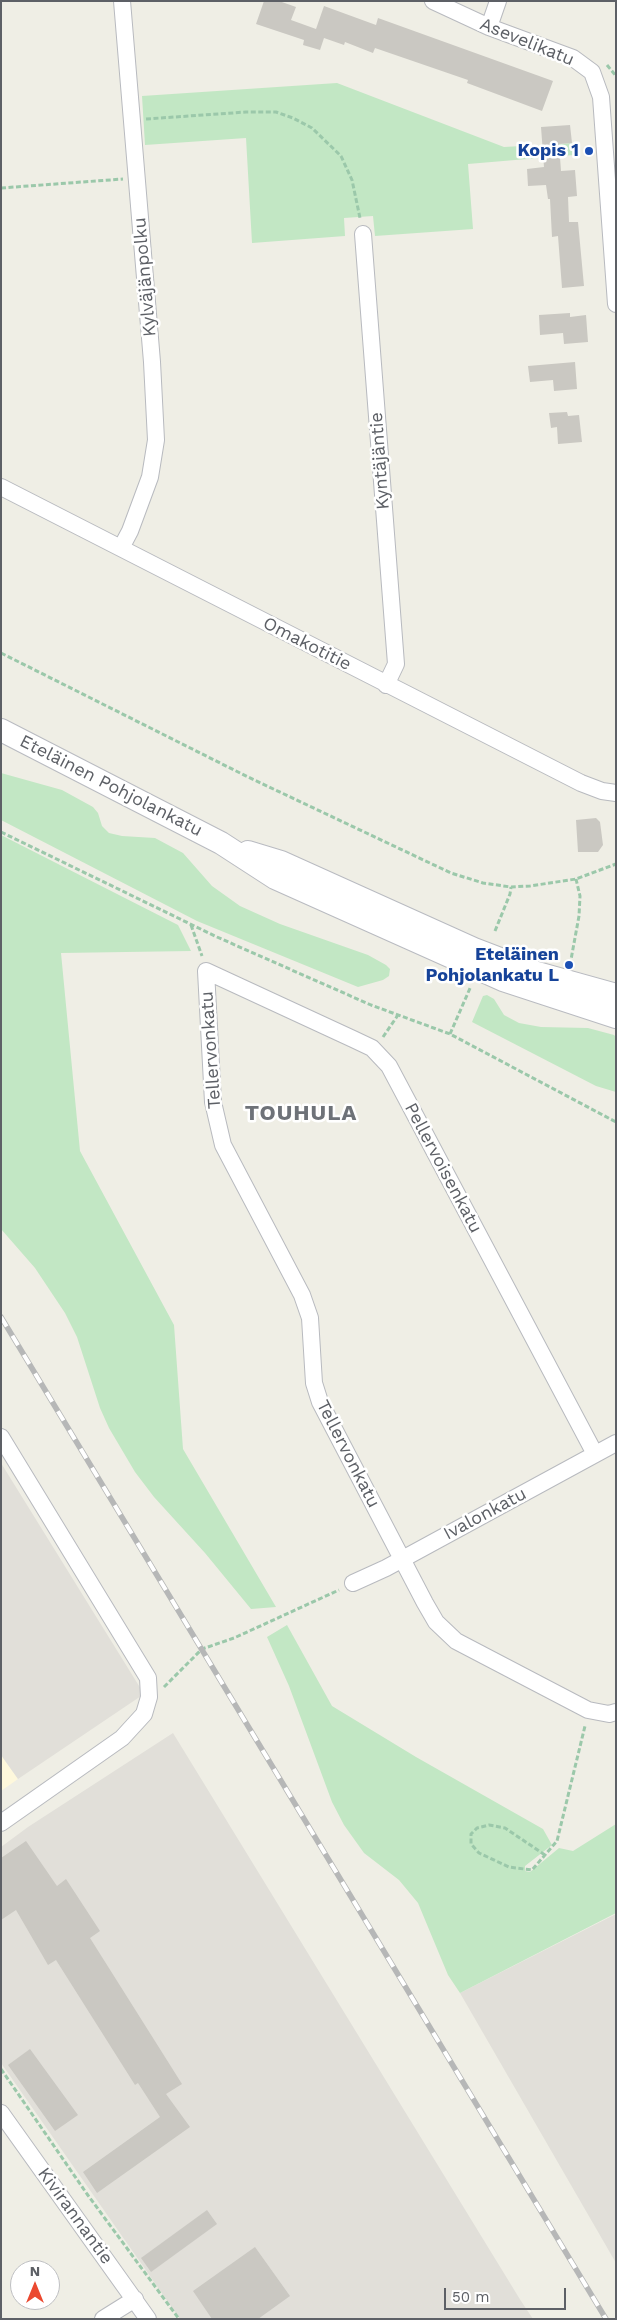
<!DOCTYPE html>
<html>
<head>
<meta charset="utf-8">
<style>
	body { margin:0 }
	#map { position:relative; width:617px; height:2320px; overflow:hidden; background:#efeee5; font-family:"Work Sans",sans-serif }
	canvas { display:block }
	.frame { position:absolute; inset:0; border:2px solid #5d6066; pointer-events:none }
	.north { position:absolute; left:10px; top:2260px; width:50px; height:50px; box-sizing:border-box; background:#fff; border:1px solid #bebfc2; border-radius:50%; rotate:0deg; font-size:14px; font-weight:700; line-height:20px; text-align:center; color:#5d6066 }
	.north::after { content:''; display:block; margin:auto; width:18px; height:22px; background:#eb4930; clip-path:polygon(50% 0,100% 100%,50% 72%,0 100%) }
	.scale { position:absolute; left:444px; top:2288px; width:122px; height:22px; box-sizing:border-box; border:2px solid #5d6066; border-top:0; padding-left:6px; font-size:15px; line-height:18px; white-space:nowrap; color:#5d6066; -webkit-text-stroke:4px #fff; paint-order:stroke }
</style>
</head>
<body>
<div id="map">
<canvas width="617" height="2320"></canvas>
<div class="frame"></div>
<div class="north">N</div>
<div class="scale">50 m</div>
</div>
<script>
const c = document.querySelector('canvas').getContext('2d');
c.lineJoin = 'round';
function fillPath(path, color) {
  c.fillStyle = color;
  c.fill(path, 'evenodd');
}
function shape(rows) {
  const path = new Path2D();
  for (const r of rows) {
    path.moveTo(r[0], r[1]);
    for (let i = 2; i < r.length; i += 2) path.lineTo(r[i], r[i + 1]);
  }
  return path;
}
function strokePath(path, color, width, dash) {
  c.strokeStyle = color;
  c.lineWidth = width;
  c.lineCap = dash ? 'butt' : 'round';
  c.setLineDash(dash || []);
  c.stroke(path);
}
function label(font, color, halo, rows, align = 'center') {
  c.font = font + ' "Work Sans",sans-serif';
  c.lineWidth = 5;
  c.setLineDash([]);
  c.textBaseline = 'middle';
  c.strokeStyle = halo;
  c.fillStyle = color;
  for (const [text, x, y, turn = 0] of rows) {
    c.save();
    c.translate(x, y);
    c.rotate((+turn || 0) * Math.PI / 180);
    c.textAlign = isNaN(turn) ? turn : align;
    if (halo) c.strokeText(text, 0, 0);
    c.fillText(text, 0, 0);
    c.restore();
  }
}
fillPath(shape([
	[1,1755,18,1779,1,1791]
]), '#fef8dc');
fillPath(shape([
	[1,1463,144,1694,18,1779,1,1755],
	[173,1733,521,2301,533,2319,180,2319,1,2063,1,1847,28,1827],
	[616,1914,616,2263,460,1993]
]), '#e1dfd9');
fillPath(shape([
	[337,83,504,147,574,143,574,155,468,164,473,229,375,236,373,216,344,218,345,236,252,243,246,138,145,145,142,96],
	[1,773,62,790,93,807,98,813,102,826,109,833,122,836,155,838,183,853,212,886,240,906,280,924,368,955,386,965,390,969,389,976,383,980,358,987,197,921,1,820],
	[1,835,178,925,191,951,61,953,80,1151,174,1325,183,1449,276,1607,251,1609,205,1553,154,1497,135,1472,109,1428,100,1408,77,1337,65,1313,35,1268,1,1229],
	[487,995,494,999,504,1015,519,1023,541,1027,588,1028,614,1035,616,1037,616,1092,596,1086,472,1022,483,996],
	[287,1625,332,1706,416,1757,543,1829,552,1845,525,1866,525,1871,530,1872,559,1848,573,1851,616,1824,616,1913,460,1993,448,1975,418,1903,399,1880,364,1853,344,1825,332,1802,289,1686,267,1637]
]), '#c2e7c4');
fillPath(shape([
	[264,1,279,1,296,7,291,20,316,29,324,6,376,25,378,18,553,81,542,111,467,83,468,80,375,48,373,53,345,42,344,45,324,38,320,50,303,45,304,40,256,24],
	[570,125,572,143,559,144,561,171,575,170,577,196,568,197,569,222,578,222,584,286,562,288,558,236,552,237,550,199,548,199,546,185,528,186,527,169,544,167,541,127],
	[570,313,570,317,586,315,588,342,564,344,563,333,540,335,539,315],
	[575,362,577,389,554,391,553,380,530,382,528,366],
	[567,412,568,416,579,415,582,442,558,444,557,427,551,428,549,413],
	[596,818,600,822,603,845,598,852,578,852,576,820],
	[26,1841,57,1886,66,1879,100,1931,90,1938,182,2084,166,2094,190,2127,97,2193,83,2172,160,2117,138,2083,135,2085,56,1960,48,1965,16,1910,1,1920,1,1858],
	[30,2049,78,2115,55,2131,8,2065],
	[207,2210,217,2224,151,2272,141,2258],
	[255,2247,290,2296,258,2319,212,2319,193,2291]
]), '#cac8c2');
const street = shape([
	[433,1,489,27,573,58,592,72,601,97,616,304],
	[489,27,498,1],
	[363,234,396,664,386,685],
	[1,487,581,783,602,791,616,793],
	[121,548,130,531,150,477,156,440,152,362,122,1],
	[1,1437,148,1678,149,1697,144,1714,122,1738,1,1823],
	[595,1454,389,1066,372,1048,353,1039,206,971,213,1102,223,1145,302,1295,310,1318,314,1383,320,1402,425,1603,436,1622,456,1641,588,1710,609,1714,616,1712],
	[353,1583,386,1568,616,1443],
	[1,2113,148,2319],
	[103,2319,135,2299]
]);
const secondary = shape([
	[1,730,221,843,275,878,503,980,616,1017],
	[248,852,281,862,474,949,534,972,616,995]
]);
strokePath(street, '#b8babf', 18);
strokePath(secondary, '#b9bbc1', 24);
strokePath(shape([
	[607,65,616,76],
	[146,119,246,112,276,112,293,118,312,128,341,156,352,180,360,218],
	[1,188,123,179],
	[1,653,248,777,451,873,483,883,511,887,530,886,576,879,616,864],
	[1,832,217,937,371,1005,450,1034,616,1122],
	[191,925,202,956],
	[495,931,510,894,511,887],
	[570,965,579,916,580,896,576,879],
	[450,1034,471,986],
	[383,1037,398,1015],
	[164,1687,202,1649,234,1638,339,1590],
	[545,1855,505,1828,489,1825,477,1828,471,1834,471,1844,479,1853,509,1867,532,1870,557,1841,585,1726],
	[1,2069,87,2194,179,2319]
]), '#9bc8aa', 3, [5, 2.5]);
strokePath(street, '#fff', 16);
strokePath(secondary, '#fff', 22);
const rail = shape([
	[1,1317,606,2319]
]);
strokePath(rail, '#b6b7b7', 5.5);
strokePath(rail, '#fff', 4, [11]);
for (const [x, y, r, color] of [
	[589,151,5,"#1a4fb4"],
	[569,965,5,"#1a4fb4"]
]) {
  const dot = new Path2D();
  dot.arc(x, y, r, 0, 2 * Math.PI);
  c.fillStyle = color;
  c.fill(dot);
  strokePath(dot, '#fff', 2);
}
label('18px', '#5d6066', '#fff', [
	["Asevelikatu",527,42,22],
	["Kylväjänpolku",145,277,-95],
	["Kyntäjäntie",380,461,-94],
	["Omakotitie",307,644,27],
	["Eteläinen Pohjolankatu",111,786,27],
	["Tellervonkatu",211,1050,-94],
	["Pellervoisenkatu",443,1168,62],
	["Tellervonkatu",348,1454,63],
	["Ivalonkatu",485,1514,-28],
	["Kivirannantie",75,2216,54]
]);
label('bold 18px', '#164399', '#fff', [
	["Kopis 1",579,151],
	["Eteläinen",559,955],
	["Pohjolankatu L",559,976]
], 'right');
c.letterSpacing = '1px';
label('bold 22px', '#6e7278', '#fff', [
	["TOUHULA",301,1114]
]);
c.letterSpacing = '0px';
</script>
</body>
</html>
